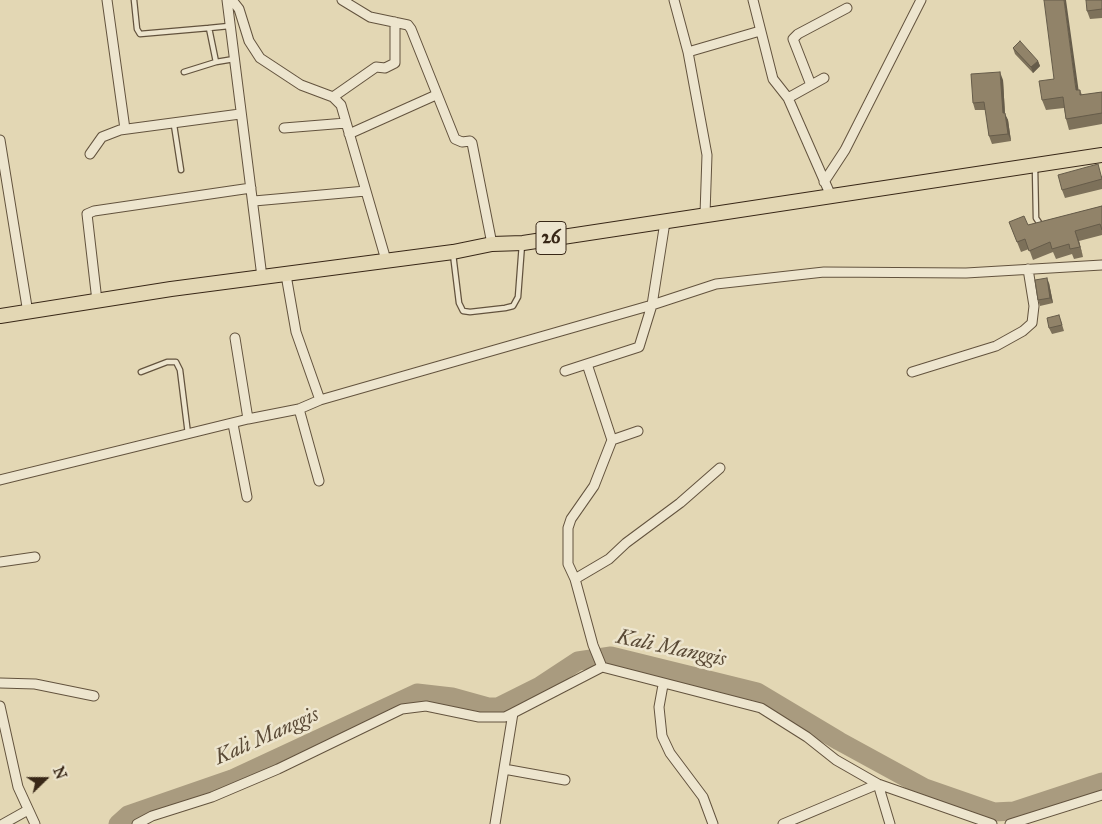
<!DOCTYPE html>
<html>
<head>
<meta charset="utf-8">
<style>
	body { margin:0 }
	#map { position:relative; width:1102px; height:824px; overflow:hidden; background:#e3d7b4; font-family:"IM FELL Great Primer",serif }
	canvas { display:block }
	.north { position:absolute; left:20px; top:754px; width:50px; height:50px; -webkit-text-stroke:4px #ede5ce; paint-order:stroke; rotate:68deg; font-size:14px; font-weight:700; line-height:20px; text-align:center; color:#382717 }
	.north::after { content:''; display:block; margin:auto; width:18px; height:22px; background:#382717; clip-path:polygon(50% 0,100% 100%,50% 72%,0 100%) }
</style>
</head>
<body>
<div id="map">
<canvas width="1102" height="824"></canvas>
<div class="north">N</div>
</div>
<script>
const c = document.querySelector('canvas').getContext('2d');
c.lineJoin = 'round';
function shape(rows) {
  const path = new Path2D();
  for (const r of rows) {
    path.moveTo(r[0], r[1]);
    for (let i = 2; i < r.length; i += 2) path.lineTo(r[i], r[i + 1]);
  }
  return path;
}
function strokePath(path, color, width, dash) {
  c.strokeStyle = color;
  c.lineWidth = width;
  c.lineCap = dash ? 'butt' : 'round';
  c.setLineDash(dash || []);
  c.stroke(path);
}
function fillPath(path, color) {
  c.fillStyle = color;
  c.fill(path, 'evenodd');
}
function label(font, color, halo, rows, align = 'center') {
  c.font = font + ' "IM FELL Great Primer",serif';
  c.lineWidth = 5;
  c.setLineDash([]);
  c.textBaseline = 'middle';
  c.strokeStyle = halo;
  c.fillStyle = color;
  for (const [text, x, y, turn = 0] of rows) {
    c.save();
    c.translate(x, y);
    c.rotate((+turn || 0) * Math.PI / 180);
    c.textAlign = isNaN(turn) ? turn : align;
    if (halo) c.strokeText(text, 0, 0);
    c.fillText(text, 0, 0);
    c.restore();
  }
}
strokePath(shape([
	[118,824,128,815,232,779,417,693,452,697,488,707,498,707,540,686,578,661,611,656,757,692,839,741,925,788,994,812,1014,811,1102,782]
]), '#a99b7f', 19);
const service = shape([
	[134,0,137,29,140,34,209,28,216,62,184,72],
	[209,28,229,26],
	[216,62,234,59],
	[174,125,181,170],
	[1035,167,1036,218,1042,227],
	[453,254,459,303,463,311,470,312,505,308,513,306,518,297,522,244],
	[141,372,167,362,176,362,180,370,188,434]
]);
const minor = shape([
	[107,0,125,129],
	[227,0,262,277],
	[232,0,239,9,249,41,260,58,301,85,333,97,341,105,386,260],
	[342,0,370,17,408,25,411,29,455,139,462,142,470,141,472,143,492,244],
	[674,0,688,52,707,155,705,214],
	[753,0,773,79,788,98,831,196],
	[688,52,760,31],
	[811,85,793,39,798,34,847,8],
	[333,97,376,67,385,68,395,63,395,22],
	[788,98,824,78],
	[284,128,346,123],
	[349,134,436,95],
	[0,140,28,313],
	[90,154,102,137,120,130,240,114],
	[824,182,845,150,921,0],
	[254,201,366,191],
	[286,275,296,332,320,400],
	[97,301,87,214,94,211,251,188],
	[235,338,248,419],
	[587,364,612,440],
	[565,371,639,347,652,305,665,222],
	[912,372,996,346,1023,331,1032,323,1034,306,1028,269],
	[299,409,319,481],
	[233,424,247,497],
	[0,480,248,419,299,409,320,400,652,305,716,284,824,272,966,273,1102,265],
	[0,562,35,557],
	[575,579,609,559,626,543,680,503,720,468],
	[602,667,593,645,575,579,568,564,568,528,571,519,594,486,612,440,638,431],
	[0,683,35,684,94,696],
	[663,685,659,707,662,736,670,753,703,797,713,824],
	[0,706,18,787,35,824],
	[504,769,565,780],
	[3,824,28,810],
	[137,824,152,816,212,797,278,769,402,709,426,706,479,717,505,717,513,713],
	[495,824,513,713,602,667,761,708,807,737,836,760,878,784,992,824],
	[783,824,878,784,890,824],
	[1010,824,1102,795]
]);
const trunk = shape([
	[0,316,171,289,453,252,492,244,523,243,1102,155]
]);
strokePath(service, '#63533e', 7);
strokePath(minor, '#63533e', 11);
strokePath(trunk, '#382717', 16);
strokePath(service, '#ede5ce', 4.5);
strokePath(minor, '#ede5ce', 9);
strokePath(trunk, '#e3d7b4', 14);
fillPath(shape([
	[1102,0,1102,18,1090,19,1087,11],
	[1013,48,1038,61,1040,66,1033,73,1015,54],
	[1003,80,1005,114,1008,120,1011,141,992,144,989,136,986,110,975,110,973,103],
	[1078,90,1080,90,1082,95,1102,92,1102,124,1069,130,1066,119,1064,108,1046,110,1042,100],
	[1102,176,1102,189,1065,198,1062,190],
	[1102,206,1102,235,1079,241,1083,257,1074,259,1072,254,1056,259,1053,252,1033,260,1029,249,1021,252,1009,222,1028,225],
	[1049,283,1053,303,1040,306,1038,300],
	[1061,321,1064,331,1052,334,1049,328]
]), '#7d715a');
fillPath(shape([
	[1064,0,1066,0,1080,100,1076,90],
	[1038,61,1040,66,1033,73,1031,67],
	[1000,72,1003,80,1005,114,1008,120,1011,141,1008,134,1003,113],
	[1075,231,1079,241,1083,257,1080,247],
	[1047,278,1049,283,1053,303,1050,298]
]), '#665c4a');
const building = shape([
	[1044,0,1064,0,1076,90,1080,90,1080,95,1102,92,1102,113,1066,119,1063,97,1042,100,1039,81,1054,79,1044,0],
	[1086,0,1102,0,1102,9,1087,11,1086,0],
	[1020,41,1038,61,1031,67,1013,48,1020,41],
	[1000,72,1003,113,1005,113,1008,134,989,136,984,102,973,103,971,74,1000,72],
	[1098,164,1102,179,1062,190,1058,175,1098,164],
	[1102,206,1102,230,1100,224,1075,231,1080,247,1070,249,1069,244,1052,249,1050,242,1029,251,1025,239,1017,242,1009,222,1024,216,1028,225,1102,206],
	[1047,278,1050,298,1038,300,1035,280,1047,278],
	[1059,315,1062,325,1049,328,1047,318,1059,315]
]);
fillPath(building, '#918369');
strokePath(building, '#665c4a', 1);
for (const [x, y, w] of [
	[551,238,30]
]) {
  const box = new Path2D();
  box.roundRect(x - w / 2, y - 16.5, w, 33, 4);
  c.fillStyle = '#ede5ce';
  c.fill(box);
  strokePath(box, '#382717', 1);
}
label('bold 19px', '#382717', null, [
	["26",551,238]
]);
label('italic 21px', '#5a4a36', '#ede5ce', [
	["Kali Manggis",671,649,12],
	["Kali Manggis",267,737,-24]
]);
</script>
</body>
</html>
